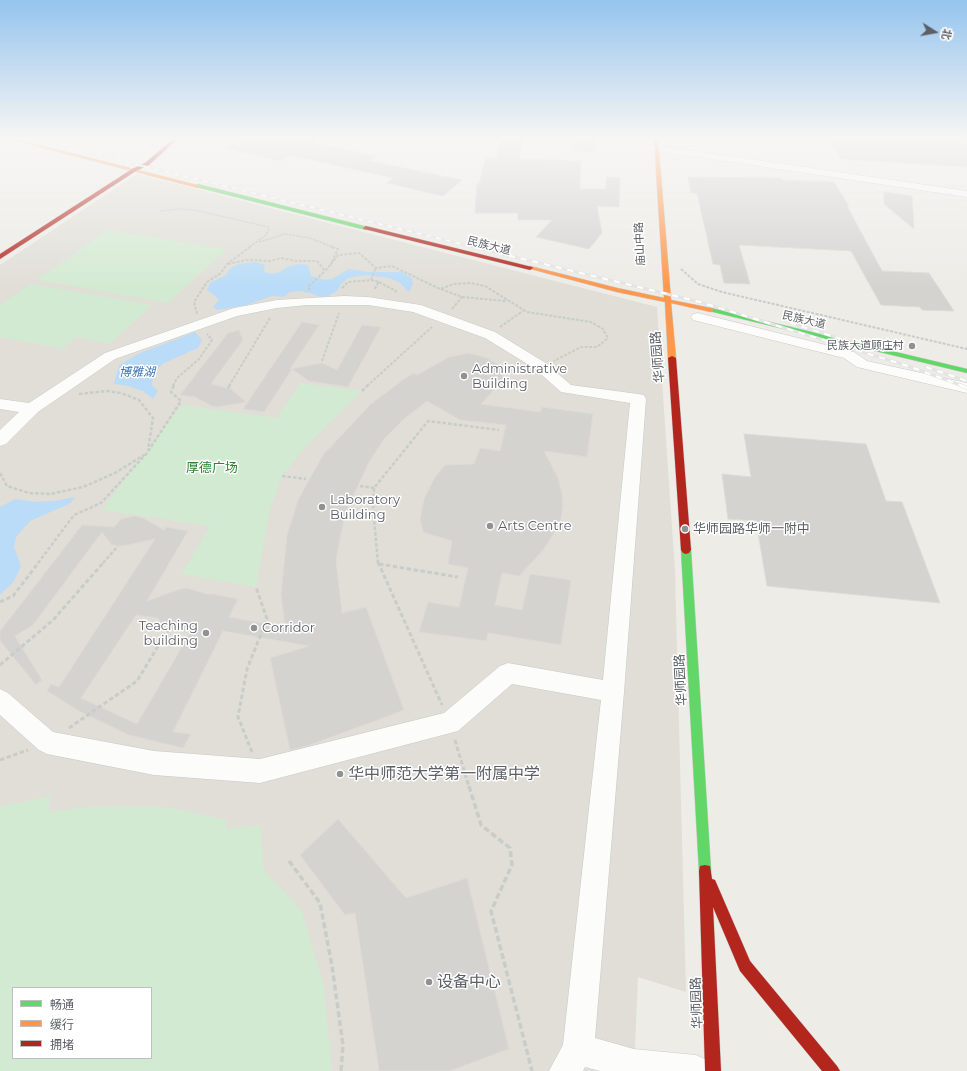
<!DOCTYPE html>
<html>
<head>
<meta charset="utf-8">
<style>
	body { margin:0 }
	#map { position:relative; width:967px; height:1071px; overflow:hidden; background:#edece7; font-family:Montserrat,"Noto Sans SC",sans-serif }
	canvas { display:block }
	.legend { position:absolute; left:12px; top:987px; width:140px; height:72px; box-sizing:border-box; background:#fff; border:1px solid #bebfc2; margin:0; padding:5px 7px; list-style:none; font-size:12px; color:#5c6066 }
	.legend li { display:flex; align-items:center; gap:8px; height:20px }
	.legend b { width:20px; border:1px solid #bebfc2 }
	.north { position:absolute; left:915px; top:12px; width:40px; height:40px; -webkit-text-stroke:3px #fff; paint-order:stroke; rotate:101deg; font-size:11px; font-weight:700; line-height:16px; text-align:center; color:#5c6066 }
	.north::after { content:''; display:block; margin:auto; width:14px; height:18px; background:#5c6066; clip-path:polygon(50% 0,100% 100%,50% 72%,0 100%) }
</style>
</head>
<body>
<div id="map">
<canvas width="967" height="1071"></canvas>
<ul class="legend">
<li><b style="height:5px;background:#63d668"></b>畅通</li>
<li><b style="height:5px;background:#ff974d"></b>缓行</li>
<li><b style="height:5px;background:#b3261e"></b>拥堵</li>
</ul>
<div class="north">北</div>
</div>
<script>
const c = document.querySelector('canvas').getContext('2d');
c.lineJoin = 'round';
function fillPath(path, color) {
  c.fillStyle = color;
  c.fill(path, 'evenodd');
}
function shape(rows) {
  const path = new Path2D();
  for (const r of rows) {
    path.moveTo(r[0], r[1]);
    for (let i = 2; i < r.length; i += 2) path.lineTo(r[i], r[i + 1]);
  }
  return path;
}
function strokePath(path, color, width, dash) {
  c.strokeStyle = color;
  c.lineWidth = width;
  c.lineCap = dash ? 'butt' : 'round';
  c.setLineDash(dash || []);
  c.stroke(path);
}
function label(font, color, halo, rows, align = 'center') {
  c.font = font + ' Montserrat,"Noto Sans SC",sans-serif';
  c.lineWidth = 3;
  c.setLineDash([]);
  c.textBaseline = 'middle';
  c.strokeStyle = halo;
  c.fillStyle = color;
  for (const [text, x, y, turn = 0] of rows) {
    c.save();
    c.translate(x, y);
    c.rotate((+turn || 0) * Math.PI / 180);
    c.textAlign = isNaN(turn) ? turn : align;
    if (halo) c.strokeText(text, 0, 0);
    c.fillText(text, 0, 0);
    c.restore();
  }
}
fillPath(shape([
	[137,174,657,307,675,571,686,992,638,977,634,1071,0,1071,0,265],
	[13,988,151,988,151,1058,13,1058]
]), '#e0ded7');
fillPath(shape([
	[107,230,227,249,168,303,37,280],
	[31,284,120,299,152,305,110,344,76,337,63,349,0,337,0,305],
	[300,383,362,391,306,446,282,476,270,509,256,587,182,574,210,526,102,510,181,405,277,418],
	[50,796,49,812,89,807,130,806,173,808,226,820,226,829,260,825,264,870,301,910,323,982,332,1071,0,1071,0,807],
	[13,988,151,988,151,1058,13,1058]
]), '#d3ead2');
fillPath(shape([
	[255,262,265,265,264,272,272,274,280,272,287,267,298,264,308,265,311,276,324,280,332,279,349,269,368,272,402,272,412,278,413,284,409,292,400,283,390,278,364,275,348,278,341,284,337,291,328,296,320,297,310,293,300,291,290,292,284,297,272,296,247,305,218,310,213,307,219,300,214,295,207,290,211,282,225,276,231,268,239,264],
	[195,332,202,340,198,348,162,364,153,376,152,385,158,391,153,399,143,391,128,386,114,384,119,365,140,353],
	[75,497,71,503,30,521,16,537,14,547,21,566,14,581,0,595,0,507,15,499,37,502,55,501]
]), '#badcf8');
const building = shape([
	[241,138,322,138,314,143,377,156,370,161,462,180,443,196,387,183,393,178,289,155,281,161,223,148,241,138],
	[502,138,523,138,519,159,581,161,580,189,606,189,606,177,620,178,619,207,597,206,602,233,589,249,536,237,552,220,518,220,518,213,475,213,477,183,479,184,486,157,496,158,502,138],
	[574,138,596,138,595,152,573,151,574,138],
	[830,138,967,138,967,167,841,159,830,138],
	[688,177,781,178,783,180,834,182,849,206,847,206,882,271,929,273,954,311,922,310,920,307,881,305,851,251,739,245,750,284,724,283,720,265,713,264,697,193,691,193,688,177],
	[884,192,912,196,914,229,884,204,884,192],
	[302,322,319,325,290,369,322,363,337,370,362,325,381,327,348,387,309,381,292,369,264,412,243,409,302,322],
	[239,330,243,340,211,384,231,389,246,402,217,407,212,406,195,397,180,395,228,333,239,330],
	[469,353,487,358,500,366,504,379,481,404,540,412,542,407,593,414,587,457,544,451,558,478,562,494,563,505,561,519,553,535,543,550,519,576,502,573,495,605,522,610,530,574,571,580,561,645,488,633,486,641,419,632,428,602,459,607,468,568,448,564,452,541,423,532,420,519,424,499,435,477,445,465,474,464,480,448,500,451,506,425,460,420,427,401,404,419,384,439,369,462,345,513,336,560,342,613,366,607,404,710,310,745,290,750,270,658,309,646,223,631,173,732,191,734,183,748,129,735,79,711,47,691,51,684,59,687,155,539,123,546,112,545,102,532,33,625,15,636,42,680,36,685,0,641,0,631,82,525,114,527,121,519,135,516,143,518,164,530,166,527,188,531,147,601,180,589,187,588,206,594,213,594,238,599,229,617,285,627,281,594,287,535,298,500,323,455,371,404,404,379,414,373,417,375,449,357,469,353],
	[136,615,158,618,163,627,190,633,137,724,81,698,136,615],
	[744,434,866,444,886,501,902,502,940,603,767,586,756,521,728,519,722,474,751,477,744,434],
	[338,819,406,898,467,878,509,1049,450,1071,379,1071,355,913,345,915,300,855,338,819]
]);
fillPath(building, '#d4d3d0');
strokePath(building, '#dcdbd6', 1);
const street = shape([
	[647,144,967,191,967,197,644,149,642,147,644,145,647,144],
	[344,296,368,297,421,305,495,332,544,362,571,385,638,394,644,395,646,399,624,692,595,1038,634,1049,696,1055,707,1060,712,1071,600,1071,585,1067,583,1071,549,1071,563,1045,601,700,512,684,458,731,260,783,154,775,47,754,39,750,0,715,0,689,8,693,53,732,154,751,260,759,444,713,500,666,508,663,603,680,630,403,561,392,534,368,485,338,413,312,368,305,307,305,277,308,237,316,115,359,38,412,6,444,0,446,0,430,19,412,0,409,0,399,29,403,105,353,234,308,277,300,344,296],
	[698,313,854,352,867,361,967,383,967,393,857,367,844,358,693,320,691,317,693,314,698,313]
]);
const fast = shape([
	[198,184,368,227,369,228,366,230,196,187,196,185,198,184],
	[711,308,967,369,967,373,709,311,708,310,711,308],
	[686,546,689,547,691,550,711,871,710,876,705,877,700,876,699,871,681,550,683,547,686,546]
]);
const slow = shape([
	[4,138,12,138,201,186,198,188,4,138],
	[654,138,658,138,671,300,711,308,714,310,711,312,671,303,676,358,672,360,668,358,665,302,617,292,527,268,530,266,617,288,664,298,654,138]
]);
const jam = shape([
	[174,138,179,138,149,165,136,171,0,259,0,254,132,169,145,163,174,138],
	[366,226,532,267,533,268,530,270,364,229,363,228,366,226],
	[672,356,676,358,691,550,689,553,686,554,683,553,681,550,668,358,672,356],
	[705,865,710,866,712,879,715,880,750,961,837,1066,840,1071,822,1071,740,971,713,907,721,1071,705,1071,699,871,700,866,705,865]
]);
strokePath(street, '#c9c9c8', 1);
strokePath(fast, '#c9cac9', 1);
strokePath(slow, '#c9cac9', 1);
strokePath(jam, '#c9cac9', 1);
strokePath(shape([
	[160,211,180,209,195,210,268,227,269,230,266,235,248,248],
	[259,242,285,234,310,238,335,248]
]), '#c9cdca', 1.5, [2.5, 1]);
strokePath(shape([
	[332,247,338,249,331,264,338,255,359,253,376,268,392,266,440,289,454,284,471,283,485,286,527,312,591,322,603,329,608,338,597,347,581,347,554,361],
	[228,264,246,260,270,261,281,258,296,261,317,261,325,271,331,264],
	[681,269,698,284,722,292,967,349],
	[371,280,376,268],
	[379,282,396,291,395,293],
	[342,288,348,282,371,280,379,282,374,290],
	[441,289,462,297,506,301],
	[310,290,308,287,325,271],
	[452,309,462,297],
	[197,314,194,302,207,282,221,273,227,264,250,247],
	[500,327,523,311],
	[322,361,339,313],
	[173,386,177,378,199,359,212,340,207,334],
	[229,386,270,318],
	[367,386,432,327]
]), '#c9cdca', 2, [3, 1.5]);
strokePath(shape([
	[228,388,230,385],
	[362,391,368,385],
	[79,394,107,391,121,393,139,400,153,418,148,450],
	[0,473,7,486,29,493,50,494,83,487,115,473,144,455],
	[282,476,306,479],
	[360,486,374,488],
	[38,563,74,515,101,503,147,453,181,401,171,392,174,385],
	[103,563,118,546],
	[378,563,373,508,374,488,428,421,499,430]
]), '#c9cdca', 2.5, [3.5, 2]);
strokePath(shape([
	[378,562,442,705],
	[379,564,458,577],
	[0,602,13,596,39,562],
	[0,665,53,620,104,562],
	[69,728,137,681,169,628],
	[455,740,469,787],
	[252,752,238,717,247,669,267,619,256,587],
	[0,760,28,750]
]), '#c9cdca', 3, [4.5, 2.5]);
strokePath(shape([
	[469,786,481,825,510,848,512,865,491,911,532,1071],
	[289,861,320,903,332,966,343,1045,341,1071]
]), '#c9cdca', 3.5, [6, 3]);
fillPath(street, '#fcfcfb');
fillPath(fast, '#63d668');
fillPath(slow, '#ff974d');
fillPath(jam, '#b3261e');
const railFar2 = shape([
	[28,138,478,248]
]);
const railFar1 = shape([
	[474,247,700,302,908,366,963,386],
	[790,323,848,341],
	[926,367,967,381]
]);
const rail = shape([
	[960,385,967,388]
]);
strokePath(railFar2, '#e3e4e3', 2.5);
strokePath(railFar1, '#e3e4e3', 3);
strokePath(rail, '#e3e4e3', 4);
strokePath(railFar2, '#fff', 1.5, [5]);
strokePath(railFar1, '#fff', 2, [6]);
strokePath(rail, '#fff', 2.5, [8]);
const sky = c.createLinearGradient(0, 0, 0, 288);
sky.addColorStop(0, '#95c4ee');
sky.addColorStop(0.48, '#f7f6f4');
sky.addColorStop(1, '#f7f6f400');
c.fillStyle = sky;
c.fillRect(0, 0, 967, 288);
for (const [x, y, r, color] of [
	[912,346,4,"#8f9193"],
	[464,376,4,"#8f9193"],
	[322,507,4,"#8f9193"],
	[490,526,4,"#8f9193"],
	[685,529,4,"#8f9193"],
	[254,628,4,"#8f9193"],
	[206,633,4,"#8f9193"],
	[340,774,4,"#8f9193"],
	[429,982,4,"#8f9193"]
]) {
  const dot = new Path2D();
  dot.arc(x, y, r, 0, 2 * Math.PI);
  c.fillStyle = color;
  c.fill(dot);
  strokePath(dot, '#fff', 1.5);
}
label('11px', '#5c6066', '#fff', [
	["庙山中路",640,244,-93],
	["民族大道",489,246,14],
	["民族大道",804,320,13]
]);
label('11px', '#5c6066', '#fff', [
	["民族大道顾庄村",904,346]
], 'right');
label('italic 12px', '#3974b9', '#fff', [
	["博雅湖",137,372]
]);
label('13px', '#5c6066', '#fff', [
	["华师园路",658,357,-95],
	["华师园路",681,680,-93],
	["华师园路",697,1003,-92]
]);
label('13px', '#5c6066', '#fff', [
	["Administrative",472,369],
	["Building",472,384],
	["Laboratory",330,500],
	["Building",330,515],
	["Arts Centre",498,526],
	["华师园路华师一附中",693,529],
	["Teaching",198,626,"right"],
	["building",198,641,"right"],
	["Corridor",262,628]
], 'left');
label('13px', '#2e8334', '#fff', [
	["厚德广场",212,468]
]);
label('16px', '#5c6066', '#fff', [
	["华中师范大学第一附属中学",348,774],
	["设备中心",437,982]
], 'left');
</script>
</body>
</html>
